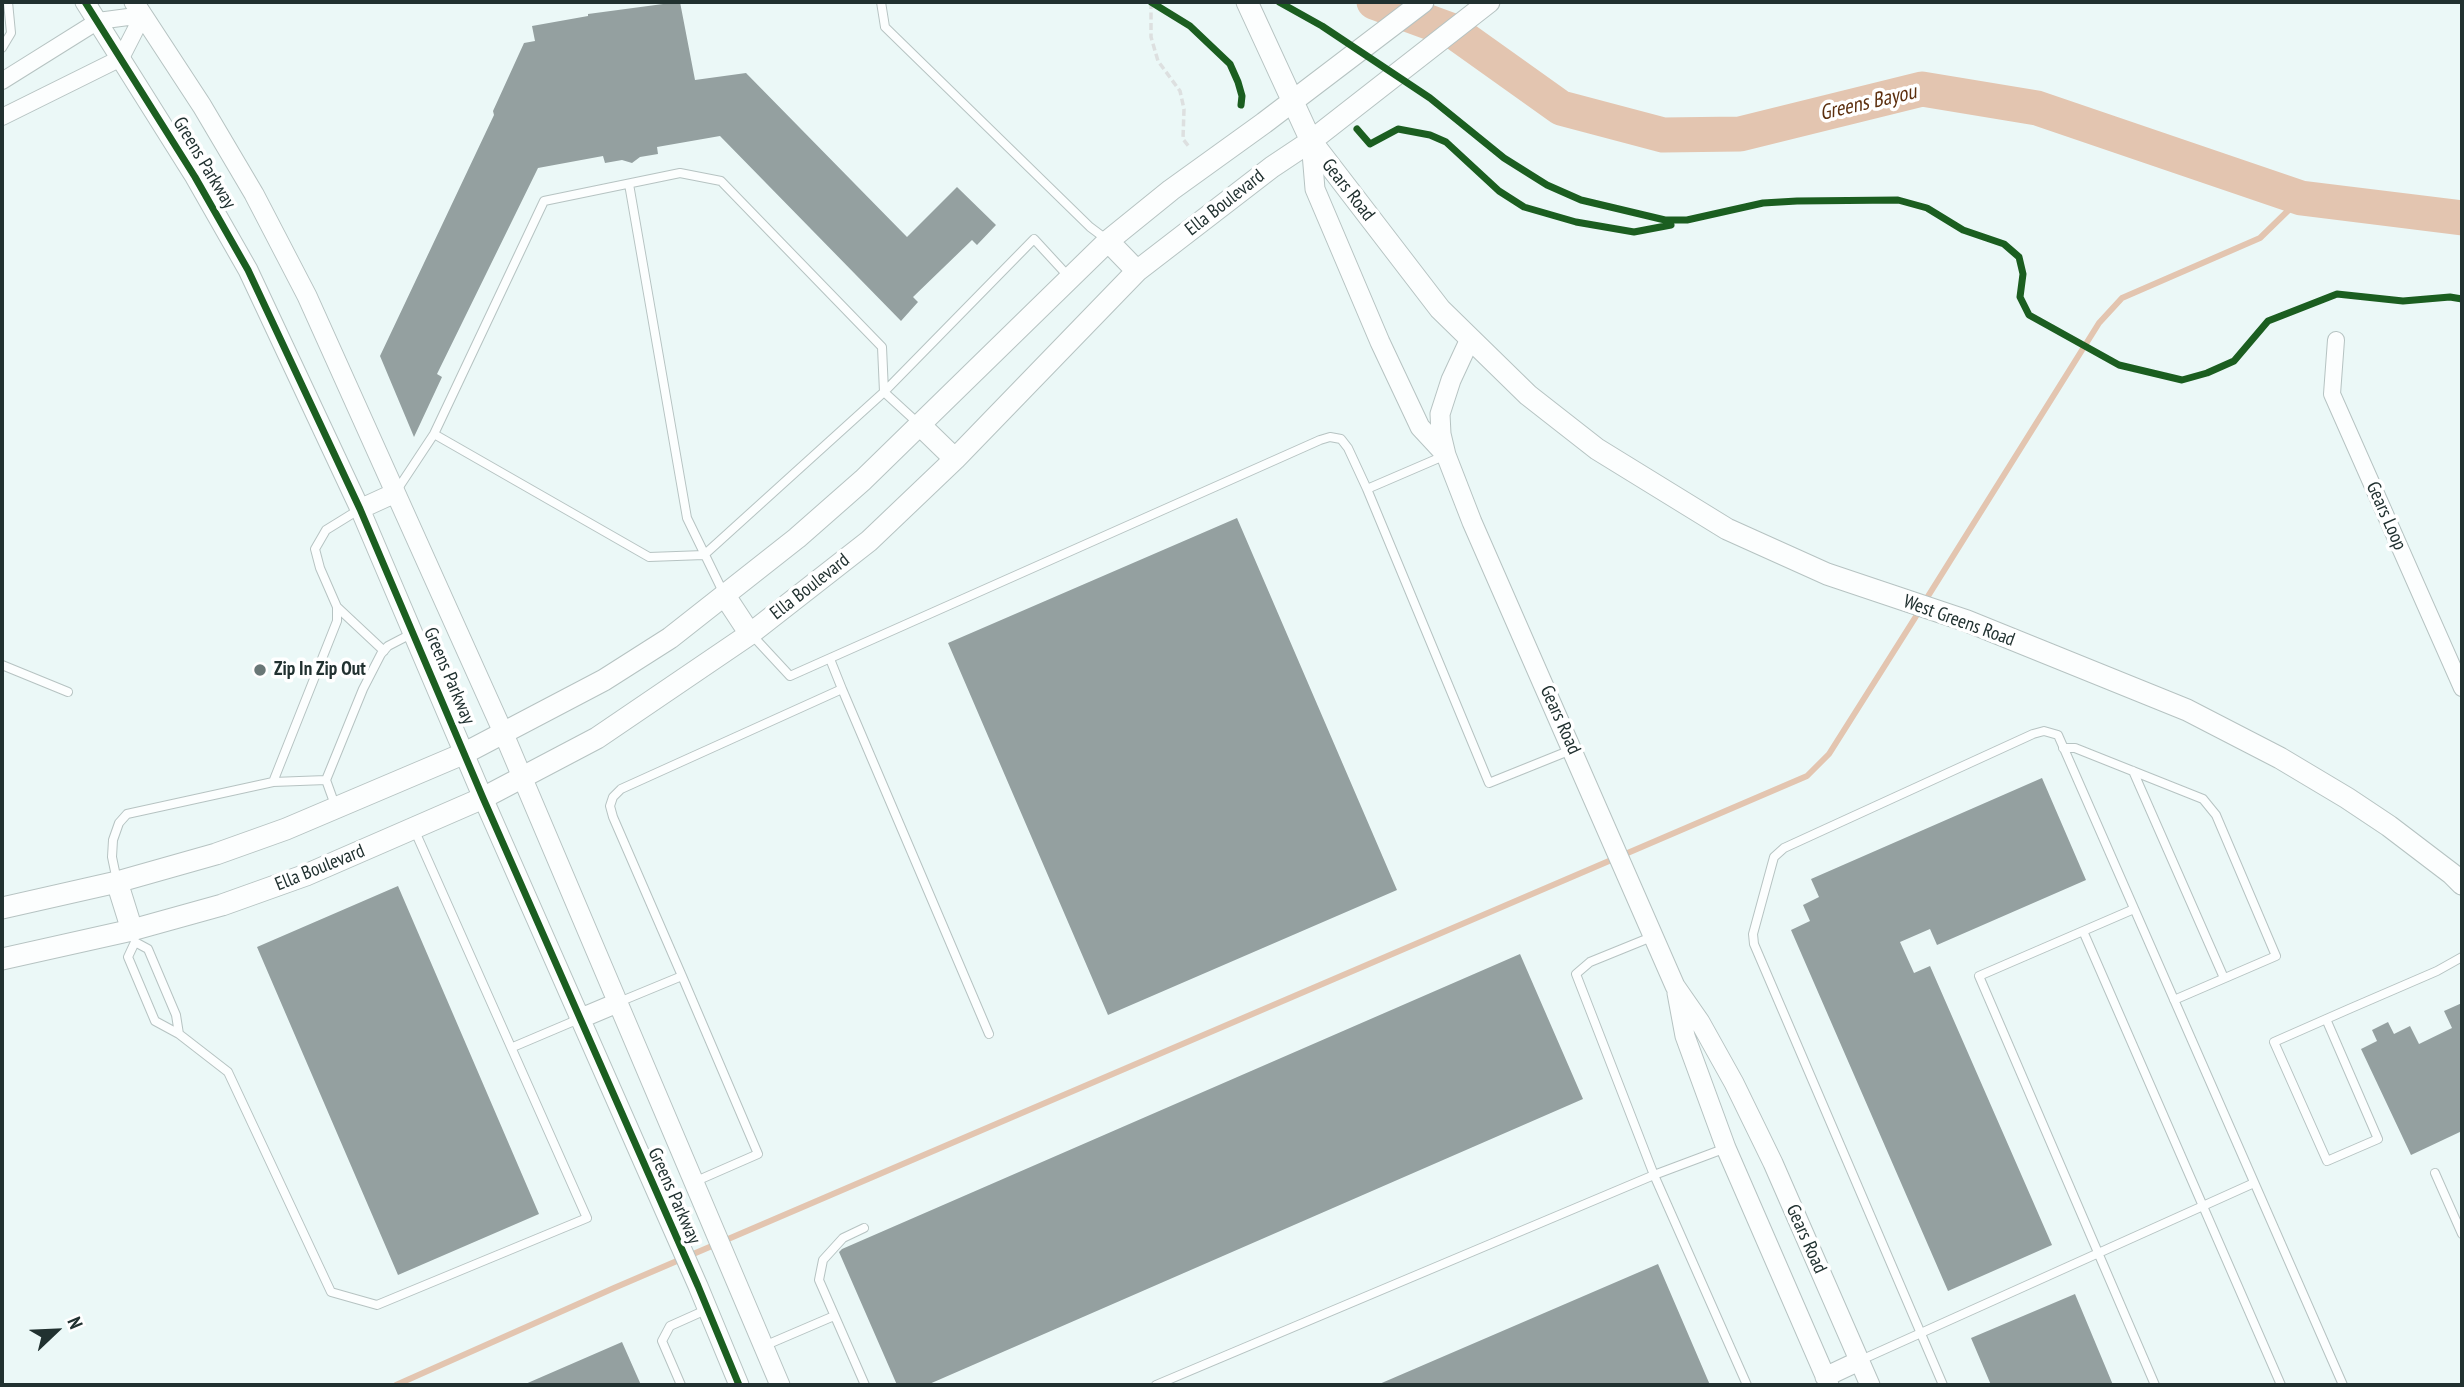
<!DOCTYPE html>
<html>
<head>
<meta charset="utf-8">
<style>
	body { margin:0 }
	#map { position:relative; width:2464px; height:1387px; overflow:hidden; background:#ebf8f7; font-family:"PT Sans Narrow",sans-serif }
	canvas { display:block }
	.frame { position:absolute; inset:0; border:4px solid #213130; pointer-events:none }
	.north { position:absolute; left:21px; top:1296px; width:70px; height:70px; -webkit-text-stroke:5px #fff; paint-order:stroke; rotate:67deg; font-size:19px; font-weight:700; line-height:28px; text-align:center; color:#213130 }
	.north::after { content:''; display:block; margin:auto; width:24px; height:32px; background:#213130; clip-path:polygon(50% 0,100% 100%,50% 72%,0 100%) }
</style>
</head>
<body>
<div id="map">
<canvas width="2464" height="1387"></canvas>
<div class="frame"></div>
<div class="north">N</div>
</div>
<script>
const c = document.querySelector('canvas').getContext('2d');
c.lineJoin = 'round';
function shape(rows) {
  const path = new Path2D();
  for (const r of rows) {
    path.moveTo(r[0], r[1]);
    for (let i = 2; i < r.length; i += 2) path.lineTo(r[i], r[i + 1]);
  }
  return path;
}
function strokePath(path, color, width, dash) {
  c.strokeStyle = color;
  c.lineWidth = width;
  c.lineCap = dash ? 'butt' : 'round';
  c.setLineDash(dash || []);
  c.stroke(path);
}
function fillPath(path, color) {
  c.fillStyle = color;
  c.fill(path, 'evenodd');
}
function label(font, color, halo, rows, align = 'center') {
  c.font = font + ' "PT Sans Narrow",sans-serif';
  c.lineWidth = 7;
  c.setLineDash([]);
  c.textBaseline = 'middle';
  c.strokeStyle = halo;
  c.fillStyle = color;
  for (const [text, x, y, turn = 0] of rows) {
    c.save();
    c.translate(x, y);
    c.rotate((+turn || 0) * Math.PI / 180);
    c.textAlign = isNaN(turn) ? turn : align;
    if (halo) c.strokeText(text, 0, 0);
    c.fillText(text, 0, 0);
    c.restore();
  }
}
strokePath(shape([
	[1925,601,2099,323,2122,298,2260,238,2301,198],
	[396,1385,614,1288,1807,776,1829,754,1920,610]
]), '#e3c5b0', 6);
strokePath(shape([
	[1374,2,1453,31,1561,108,1663,135,1740,134,1922,89,2037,108,2301,198,2462,218]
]), '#e3c5b0', 35);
fillPath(shape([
	[663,2,680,2,695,80,746,73,907,237,957,187,996,225,977,245,972,240,913,297,918,302,901,321,720,136,657,147,658,154,640,157,632,163,622,160,605,163,603,156,538,168,437,374,442,377,414,437,380,356,494,115,493,111,524,43,535,41,532,26,588,16,588,14,663,4],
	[1237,518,1397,890,1108,1015,948,643],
	[2042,778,2086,880,1937,945,1930,929,1900,942,1914,973,1930,966,2052,1245,1948,1291,1791,930,1810,921,1803,905,1819,897,1811,879],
	[398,886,539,1214,398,1275,257,947],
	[1520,954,1583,1099,927,1385,897,1385,839,1252,842,1249],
	[2462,1003,2462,1131,2411,1155,2361,1049,2377,1041,2372,1030,2388,1022,2394,1034,2410,1026,2419,1044,2452,1028,2444,1011],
	[1658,1264,1710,1385,1377,1385],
	[2075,1294,2113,1385,1991,1385,1971,1338],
	[622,1342,641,1385,523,1385]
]), '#94a0a0');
const service = shape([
	[881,2,885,27,1090,227,1106,239],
	[2,48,11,33,8,2],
	[629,184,687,518,724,594],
	[434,434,649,557,704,555,884,392,1034,239,1069,277],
	[1367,489,1489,783,1571,750],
	[397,490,434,434,544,201,680,173,721,181,882,347,884,392,920,425],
	[337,607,384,651],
	[751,634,790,676,1320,440,1330,437,1341,439,1348,448,1367,489,1446,455],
	[2,665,68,692],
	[842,689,989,1034],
	[2063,748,2075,748,2203,799,2216,815,2276,956,2174,1000],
	[2133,771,2224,978],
	[273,782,326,780],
	[335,805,326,780,363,689,381,654,388,646,413,633],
	[117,881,112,857,113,840,119,823,127,814,273,782,337,621,337,607,320,568,315,549,326,530,360,509],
	[2134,909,1979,976,2155,1385],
	[2083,931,2281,1385],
	[133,932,135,942,128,957,155,1021,179,1034,228,1072,331,1292,377,1305,587,1218,414,829],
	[1654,936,1590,962,1576,974,1654,1175,1747,1385],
	[135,942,148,949,176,1015,179,1034],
	[682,976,758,1154,694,1182],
	[619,1002,682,976,613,817,610,806,613,797,621,789,842,689,830,659],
	[2326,1019,2378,1139,2327,1161,2274,1042,2349,1009,2437,971,2462,957],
	[513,1047,579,1019],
	[2435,1173,2462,1234],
	[864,1228,843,1238,823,1260,819,1280,865,1385],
	[764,1346,834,1316],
	[1861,1360,2254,1183],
	[681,1385,662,1341,670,1326,708,1309],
	[1156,1385,1654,1175,1726,1148],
	[1943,1385,1754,944,1753,934,1774,857,1784,848,2033,734,2044,731,2058,735,2343,1385]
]);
const minor = shape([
	[2,81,98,21,143,15],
	[2,117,121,58,143,15],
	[2336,340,2332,394,2462,688]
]);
const tertiary = shape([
	[85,2,195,177,248,270,360,509,483,798,698,1286,739,1385],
	[134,2,202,106,254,194,307,296,503,732,780,1385],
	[1311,141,1315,189,1380,342,1420,427,1445,454],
	[1470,339,1451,380,1440,414,1441,434,1446,455,1472,522,1675,986,1700,1022,1734,1083,1773,1163,1870,1385],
	[360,509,395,493],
	[1677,993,1685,1036,1726,1148,1829,1385],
	[579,1019,617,1003],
	[1825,1377,1859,1361]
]);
const secondary = shape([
	[1247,2,1311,141,1440,309,1528,395,1597,449,1727,529,1827,574,1967,621,2187,710,2280,758,2347,798,2389,826,2452,874,2462,884],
	[1108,241,1137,271],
	[920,425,955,459],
	[725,596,750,634],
	[117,882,132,930],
	[2,908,117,882,216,854,286,829,465,753,604,680,670,638,797,538,863,480,1108,241,1171,190,1264,123,1423,2],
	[2,959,132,930,222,905,306,875,483,798,597,738,750,634,869,541,955,459,1137,271,1272,167,1311,141,1489,2]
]);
strokePath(service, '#b6c3c2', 10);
strokePath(minor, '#b6c3c2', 18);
strokePath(tertiary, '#b6c3c2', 21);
strokePath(secondary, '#b6c3c2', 23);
strokePath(shape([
	[1151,2,1151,37,1158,61,1180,91,1184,109,1183,139,1190,148]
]), '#dde0e0', 3.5, [7, 3.5]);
strokePath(service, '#fcfefe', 8);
strokePath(minor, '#fcfefe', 16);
strokePath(tertiary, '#fcfefe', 19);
strokePath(secondary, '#fcfefe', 21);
strokePath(shape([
	[85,2,195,177,248,270,360,509,483,798,698,1286,739,1385],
	[1151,2,1190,26,1230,64,1238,82,1242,96,1241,105],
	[1279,2,1322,26,1430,98,1504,158,1547,185,1581,200,1665,220,1687,220,1763,203,1797,201,1898,200,1927,208,1963,230,2004,244,2019,257,2023,274,2020,297,2029,315,2119,365,2182,380,2207,373,2234,361,2268,321,2337,294,2403,301,2450,297,2462,299],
	[1357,129,1370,144,1398,129,1430,135,1446,142,1499,191,1524,207,1576,222,1634,232,1671,225]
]), '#1b5e20', 7);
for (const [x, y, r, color] of [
	[260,670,7,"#687776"]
]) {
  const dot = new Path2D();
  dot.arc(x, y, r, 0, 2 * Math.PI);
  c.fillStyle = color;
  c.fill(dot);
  strokePath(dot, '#fff', 2.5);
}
label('19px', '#213130', '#fff', [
	["Greens Parkway",204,163,59],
	["Gears Road",1348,190,52],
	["Ella Boulevard",1225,203,-38],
	["Gears Loop",2386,516,66],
	["Ella Boulevard",810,587,-38],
	["West Greens Road",1959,621,20],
	["Greens Parkway",449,676,67],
	["Gears Road",1560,720,66],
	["Ella Boulevard",320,868,-22],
	["Greens Parkway",674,1196,66],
	["Gears Road",1806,1239,66]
]);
label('bold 19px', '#213130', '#fff', [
	["Zip In Zip Out",274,670]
], 'left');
label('italic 21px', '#5c2f0e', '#fff', [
	["Greens Bayou",1868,103,-13]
]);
</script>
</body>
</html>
